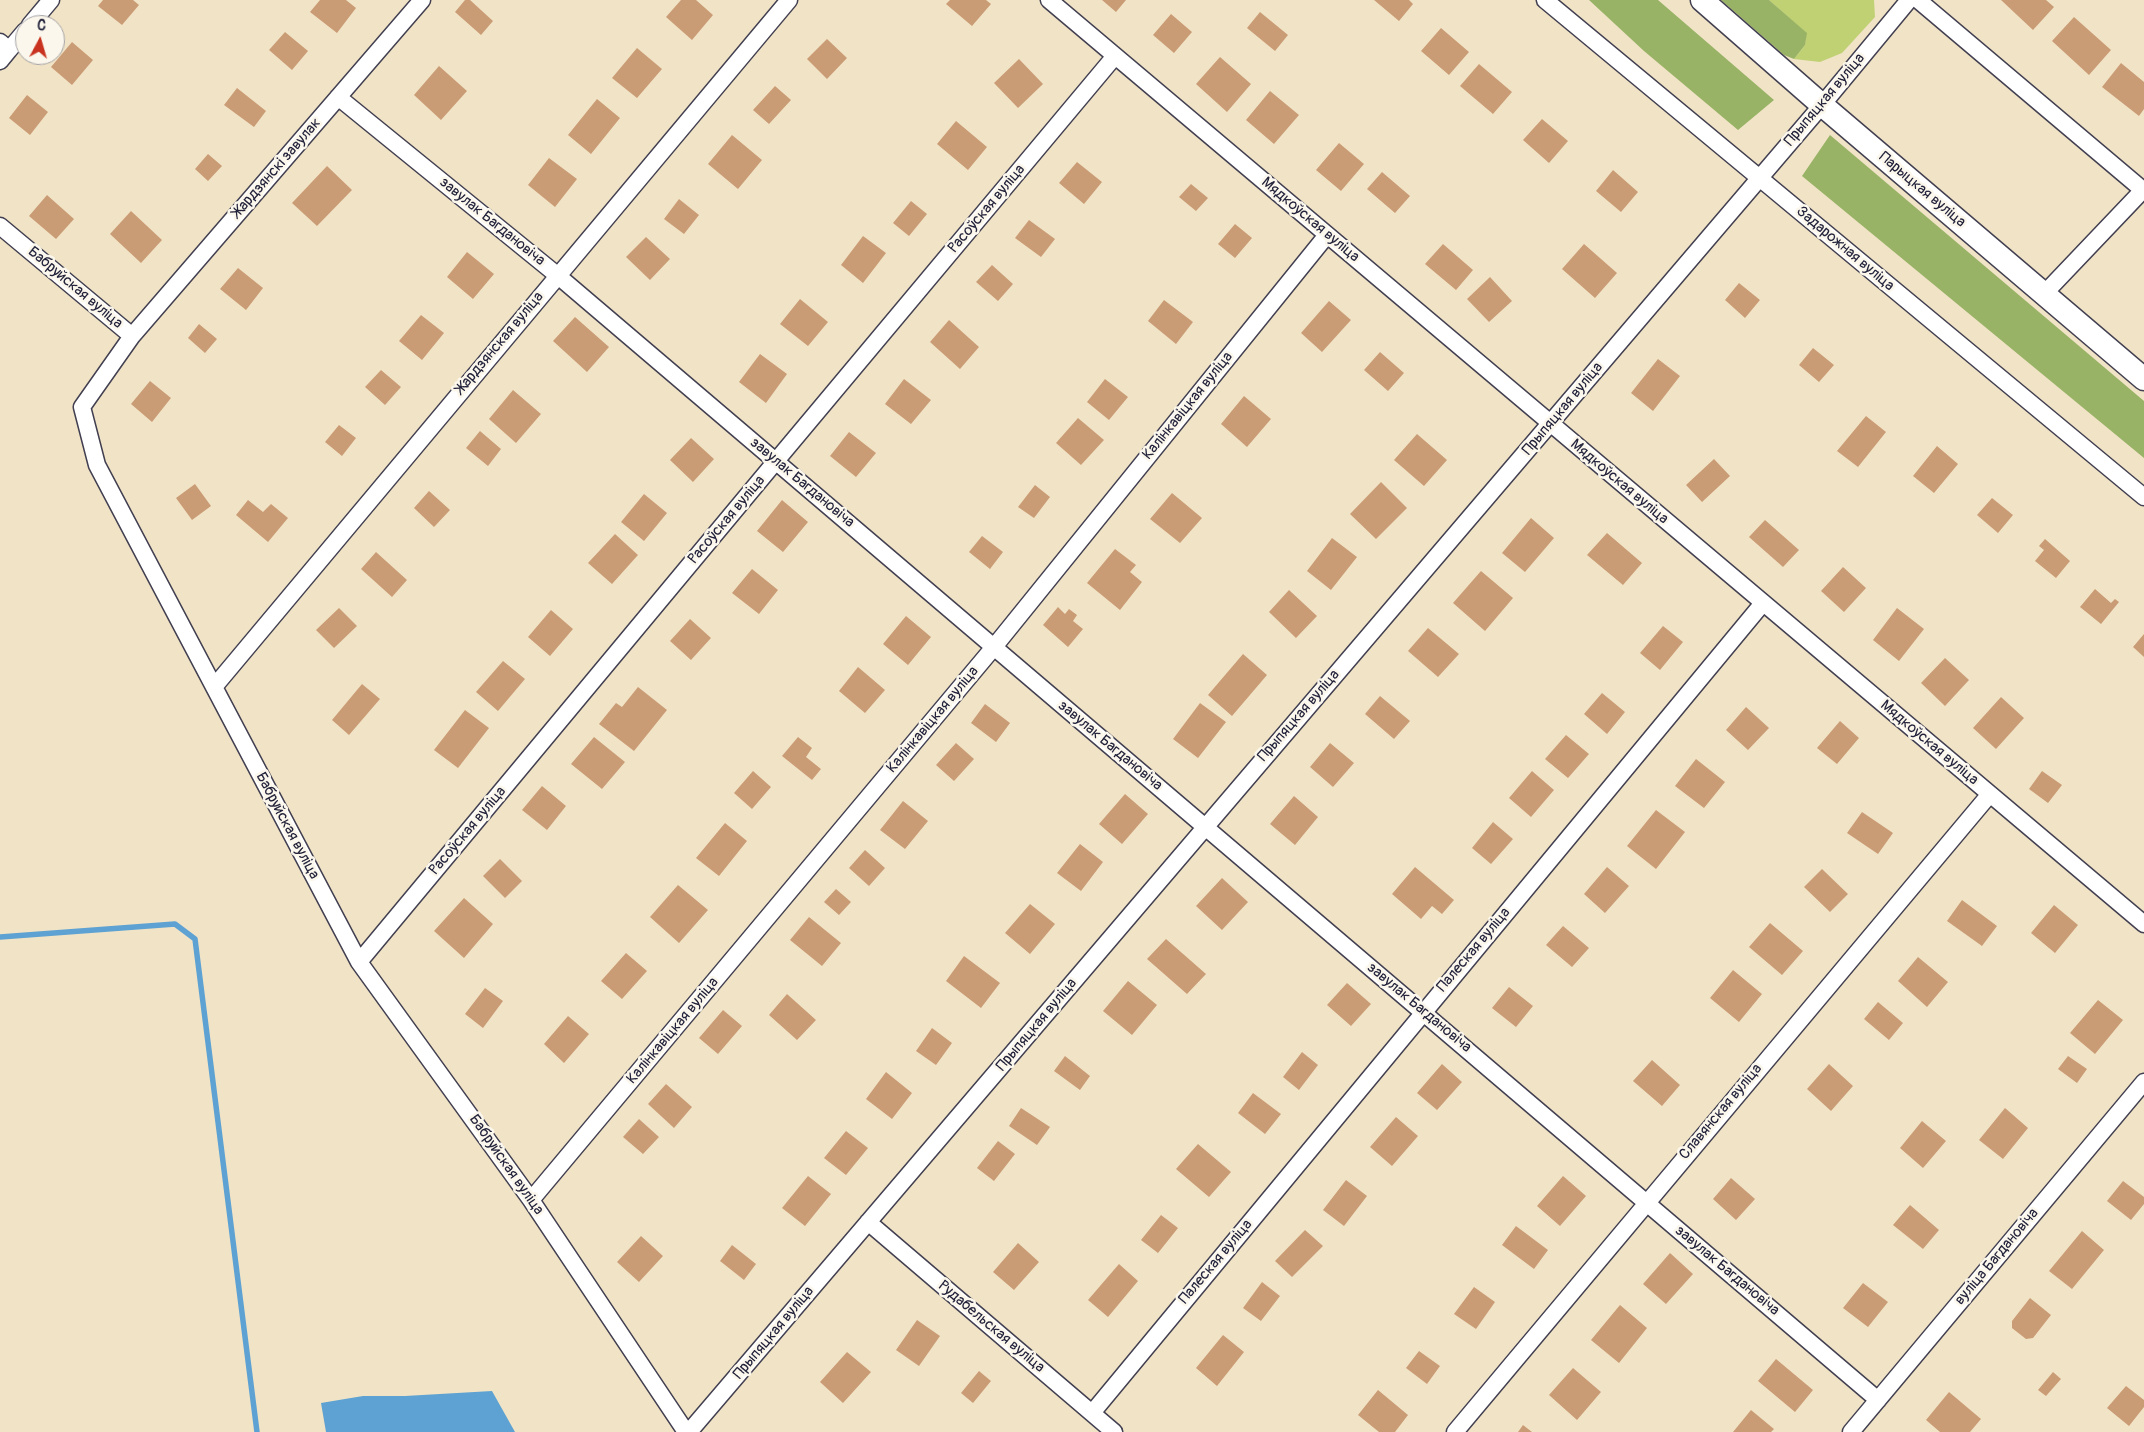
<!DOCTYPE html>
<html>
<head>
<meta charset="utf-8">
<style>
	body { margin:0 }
	#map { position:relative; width:2144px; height:1432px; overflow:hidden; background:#f1e3c6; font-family:Pangolin,sans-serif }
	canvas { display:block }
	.north { position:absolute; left:15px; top:15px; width:50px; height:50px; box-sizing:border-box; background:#fbf7ec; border:1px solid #a4a2a5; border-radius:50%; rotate:6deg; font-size:14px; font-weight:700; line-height:20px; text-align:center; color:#22223b }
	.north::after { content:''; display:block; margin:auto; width:18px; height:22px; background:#c8321e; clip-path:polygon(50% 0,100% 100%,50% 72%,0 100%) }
</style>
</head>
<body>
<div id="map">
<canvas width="2144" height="1432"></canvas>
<div class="north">С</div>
</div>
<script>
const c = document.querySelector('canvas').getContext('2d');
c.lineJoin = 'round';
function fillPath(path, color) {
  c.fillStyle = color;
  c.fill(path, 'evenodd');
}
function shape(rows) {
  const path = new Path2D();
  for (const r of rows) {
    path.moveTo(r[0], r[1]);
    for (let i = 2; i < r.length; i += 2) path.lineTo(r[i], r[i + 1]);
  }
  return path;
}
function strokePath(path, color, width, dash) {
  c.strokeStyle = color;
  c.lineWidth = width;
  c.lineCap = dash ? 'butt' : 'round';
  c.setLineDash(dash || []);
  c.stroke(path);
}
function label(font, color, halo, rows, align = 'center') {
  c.font = font + ' Pangolin,sans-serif';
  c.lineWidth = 5;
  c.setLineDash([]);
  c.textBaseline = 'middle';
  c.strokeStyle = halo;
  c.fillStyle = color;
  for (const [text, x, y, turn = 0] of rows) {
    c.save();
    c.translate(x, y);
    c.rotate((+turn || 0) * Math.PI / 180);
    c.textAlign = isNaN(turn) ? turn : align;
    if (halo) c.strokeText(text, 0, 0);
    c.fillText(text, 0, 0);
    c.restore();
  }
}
fillPath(shape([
	[1769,0,1874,0,1875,17,1842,53,1820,62,1794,59,1805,45,1806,33]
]), '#c0d174');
fillPath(shape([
	[1589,0,1658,0,1774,100,1738,130,1644,51],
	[1721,0,1769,0,1807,33,1805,45,1794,59,1784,55],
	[1830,135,2144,401,2144,458,1802,176]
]), '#98b366');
fillPath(shape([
	[492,1391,515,1432,326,1432,321,1403,363,1396,405,1396]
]), '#5da2d2');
strokePath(shape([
	[0,937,175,924,195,939,257,1432]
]), '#5da2d2', 5.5);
fillPath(shape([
	[103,0,133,0,139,5,122,25,98,6],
	[320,0,346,0,356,8,337,33,310,12],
	[465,0,470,0,493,21,481,35,455,12],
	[681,0,696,0,713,15,692,40,666,17],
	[950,0,986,0,991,4,972,26,946,4],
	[1102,0,1126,0,1116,12],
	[1374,0,1409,0,1413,4,1399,21],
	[2001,0,2046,0,2054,7,2033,30],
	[1260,12,1288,35,1275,51,1247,28],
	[1171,14,1192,32,1174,53,1153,35],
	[2074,17,2111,50,2089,75,2052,41],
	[1441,28,1469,52,1449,75,1421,51],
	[285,32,308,51,292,70,269,50],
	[827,39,847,58,827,79,807,59],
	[72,42,93,60,72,85,51,67],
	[637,48,662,69,637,98,612,78],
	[1220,57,1251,84,1227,112,1196,84],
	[1019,59,1043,84,1018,108,994,83],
	[2121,63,2144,82,2144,109,2139,116,2102,87],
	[1479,64,1512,92,1493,114,1460,86],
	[439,66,467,91,441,120,414,95],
	[775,86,791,100,769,124,753,110],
	[237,88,266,111,254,127,224,105],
	[1270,91,1299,115,1274,144,1246,120],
	[27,95,48,112,30,135,9,118],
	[597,99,620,118,591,154,568,135],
	[1542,119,1568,141,1549,163,1523,140],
	[956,121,987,147,968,170,937,144],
	[732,135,762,160,738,189,708,164],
	[1339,143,1364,164,1341,191,1316,170],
	[208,154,222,166,208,181,195,169],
	[549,158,577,179,555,207,528,185],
	[1077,162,1102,182,1084,204,1059,183],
	[327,166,352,190,317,226,292,203],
	[1613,170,1638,192,1621,212,1596,191],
	[1382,172,1410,196,1395,213,1367,189],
	[1191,184,1208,198,1196,211,1179,197],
	[47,195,74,219,56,239,29,216],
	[679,199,699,215,684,234,664,219],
	[911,201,927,214,909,236,893,223],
	[131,211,162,240,141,263,110,234],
	[1029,220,1055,239,1041,257,1015,238],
	[1235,224,1252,238,1235,258,1218,244],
	[863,236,886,253,863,283,841,265],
	[646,237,670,259,650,280,626,257],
	[1443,244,1473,270,1456,290,1425,264],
	[1584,244,1617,273,1595,298,1562,269],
	[467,252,494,274,473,299,447,277],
	[992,265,1013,284,998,301,976,282],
	[238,268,263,288,246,310,220,289],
	[1490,277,1512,301,1489,322,1467,299],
	[1739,283,1760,300,1745,318,1725,300],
	[800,299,828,322,808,346,780,324],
	[1164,300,1193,322,1176,344,1148,321],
	[1329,301,1351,320,1322,352,1301,333],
	[421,315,444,333,422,360,399,341],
	[575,317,609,347,587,372,553,341],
	[949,320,979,347,960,369,930,342],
	[199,324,217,339,205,353,188,338],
	[1813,348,1834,365,1819,382,1799,365],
	[1380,352,1404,373,1388,391,1364,370],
	[760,354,787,374,766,403,739,382],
	[1658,359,1680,376,1653,411,1631,393],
	[381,370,401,387,385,405,365,387],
	[904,379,931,400,911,424,885,404],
	[1105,379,1128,397,1109,420,1087,402],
	[150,381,171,398,152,422,131,404],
	[513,390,541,414,516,443,489,419],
	[1244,396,1271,419,1247,447,1221,424],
	[1866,416,1886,432,1858,467,1837,451],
	[1078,418,1104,440,1081,465,1056,443],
	[339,425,356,438,342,456,325,442],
	[480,431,501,449,488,466,466,448],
	[849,432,876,453,856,477,830,456],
	[1417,434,1447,460,1424,486,1394,460],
	[691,438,714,459,693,482,670,460],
	[1937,446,1958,464,1934,493,1913,476],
	[1714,459,1730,476,1702,502,1686,485],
	[1381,482,1407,508,1376,539,1350,514],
	[195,484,211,506,192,520,176,498],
	[1035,485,1050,497,1034,518,1018,507],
	[429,491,450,510,434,527,414,508],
	[1172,493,1202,518,1180,543,1150,519],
	[644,494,667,513,644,541,621,522],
	[1992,498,2013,515,1998,533,1977,515],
	[248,500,263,512,271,504,288,518,268,542,236,515],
	[782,500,808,522,783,552,757,531],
	[1531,518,1554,538,1525,572,1502,553],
	[1765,520,1799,550,1783,567,1749,537],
	[1607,533,1642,563,1623,585,1587,555],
	[615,534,638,555,612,584,588,563],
	[982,536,1003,552,990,569,969,552],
	[1332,538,1357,557,1331,590,1307,571],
	[2045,539,2070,561,2056,578,2035,561,2044,550,2039,546],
	[1115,549,1136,565,1130,572,1142,582,1120,610,1087,583],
	[376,552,407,580,392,597,361,569],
	[1843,567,1866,588,1844,612,1821,591],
	[752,569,778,590,759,614,732,593],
	[1481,571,1513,598,1485,631,1453,603],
	[2095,589,2111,603,2115,599,2119,602,2101,624,2080,607],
	[1289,590,1317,616,1296,638,1269,612],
	[1058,607,1065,614,1069,609,1077,615,1073,621,1083,629,1068,647,1043,625],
	[339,608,357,626,334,648,316,630],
	[1897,608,1924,629,1899,661,1873,640],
	[551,610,573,629,550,656,528,637],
	[906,616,931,637,908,665,883,644],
	[690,619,711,638,691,660,670,641],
	[1663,626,1683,642,1660,670,1640,653],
	[1428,628,1459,654,1438,677,1408,651],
	[2144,634,2144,657,2133,647],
	[1243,654,1267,675,1232,716,1208,695],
	[1945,658,1969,680,1945,706,1921,683],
	[503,661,525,679,498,711,476,692],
	[858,667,885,690,865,713,839,691],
	[362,684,380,699,349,735,332,720],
	[638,687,667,710,634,751,599,724,616,703,622,707],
	[1602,693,1625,712,1607,734,1584,714],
	[1380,696,1410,721,1394,739,1365,714],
	[2001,697,2024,718,1996,749,1973,728],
	[1200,703,1226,722,1198,758,1173,739],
	[985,704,1010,723,996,742,971,723],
	[1746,707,1769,728,1748,750,1726,730],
	[465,710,489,728,458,768,434,750],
	[1840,721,1859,738,1837,764,1817,748],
	[1566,735,1589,754,1568,778,1545,759],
	[594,737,625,762,602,789,571,764],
	[798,737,812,748,806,757,821,769,812,780,782,756],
	[956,743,974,759,954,781,936,765],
	[1330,743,1354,763,1333,787,1310,767],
	[1696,759,1725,782,1704,808,1675,786],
	[753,771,771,787,752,809,734,793],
	[1532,771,1554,790,1531,817,1509,798],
	[2042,771,2062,785,2048,803,2029,789],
	[542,786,566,806,547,830,522,810],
	[1125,794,1148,814,1122,844,1099,824],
	[1294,796,1318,817,1295,845,1270,824],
	[903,801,928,821,905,849,880,830],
	[1656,810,1685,832,1656,869,1627,846],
	[1862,812,1893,833,1878,854,1847,833],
	[1493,822,1513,839,1491,864,1472,848],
	[725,823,747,841,719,876,696,858],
	[1080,844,1103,862,1081,891,1057,873],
	[865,850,885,868,869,886,849,868],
	[500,859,522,881,505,898,483,876],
	[1415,867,1454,900,1442,914,1432,906,1421,919,1392,894],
	[1607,867,1629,886,1605,913,1584,894],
	[1822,869,1848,894,1830,912,1804,887],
	[1222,878,1248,902,1222,930,1196,906],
	[678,885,708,910,679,943,650,917],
	[836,889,851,902,839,915,824,902],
	[464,898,493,924,464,958,434,931],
	[1962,900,1997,926,1982,946,1947,921],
	[1030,904,1055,924,1030,954,1005,933],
	[2054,905,2078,925,2055,953,2031,933],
	[809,917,841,943,822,966,790,940],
	[1770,923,1803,951,1782,975,1749,947],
	[1563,926,1589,948,1572,967,1546,945],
	[1166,939,1206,974,1187,994,1147,959],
	[626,953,647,971,622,999,601,981],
	[964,956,1000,983,981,1008,946,981],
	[1918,957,1948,982,1927,1007,1898,981],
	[1733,970,1762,994,1739,1022,1710,998],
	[1128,981,1157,1005,1132,1035,1103,1011],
	[1347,983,1371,1004,1351,1026,1327,1005],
	[1509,987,1533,1006,1516,1027,1492,1008],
	[485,988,503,1001,483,1028,465,1014],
	[787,994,816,1020,797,1040,769,1015],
	[2098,1000,2123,1020,2095,1054,2070,1033],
	[1878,1002,1903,1023,1889,1040,1864,1019],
	[723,1010,742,1026,718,1054,699,1038],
	[568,1016,589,1034,564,1063,544,1044],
	[932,1028,952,1043,936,1065,916,1051],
	[1302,1052,1318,1065,1299,1090,1283,1077],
	[1065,1056,1090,1076,1080,1090,1054,1071],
	[2068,1056,2087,1069,2077,1083,2058,1069],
	[1652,1060,1680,1085,1662,1106,1633,1081],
	[1442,1064,1462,1082,1437,1110,1417,1093],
	[1829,1064,1853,1086,1831,1111,1807,1089],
	[886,1072,912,1093,892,1119,866,1099],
	[666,1084,692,1107,674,1128,648,1104],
	[1253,1093,1281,1114,1265,1134,1238,1113],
	[1021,1108,1050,1127,1037,1145,1009,1126],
	[2005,1108,2028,1128,2003,1159,1979,1140],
	[1396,1117,1418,1136,1392,1166,1370,1147],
	[639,1119,659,1137,643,1154,623,1137],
	[1922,1121,1946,1141,1923,1168,1900,1148],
	[846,1131,868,1148,846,1175,824,1158],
	[998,1141,1015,1154,994,1181,977,1168],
	[1198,1144,1231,1172,1209,1197,1176,1169],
	[808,1176,831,1194,805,1226,782,1208],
	[1563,1176,1586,1196,1560,1226,1537,1206],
	[1731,1178,1755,1199,1736,1220,1713,1199],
	[1346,1180,1367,1196,1344,1226,1323,1210],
	[2123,1181,2144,1197,2144,1204,2131,1220,2107,1201],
	[1910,1205,1939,1230,1923,1249,1893,1225],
	[1161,1215,1178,1228,1158,1253,1141,1240],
	[1516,1226,1548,1250,1534,1269,1502,1245],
	[1305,1230,1323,1246,1292,1277,1275,1261],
	[2082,1231,2104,1250,2072,1289,2049,1271],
	[641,1236,663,1256,639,1282,617,1262],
	[1018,1243,1039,1262,1014,1290,993,1272],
	[732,1245,756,1264,744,1280,720,1261],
	[1670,1253,1693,1274,1666,1304,1643,1284],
	[1119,1264,1138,1281,1108,1317,1088,1300],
	[1262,1282,1280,1296,1261,1321,1243,1308],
	[1863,1283,1888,1302,1868,1327,1843,1308],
	[1474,1287,1495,1302,1476,1329,1454,1314],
	[2030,1298,2051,1315,2033,1338,2026,1339,2012,1328,2012,1321],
	[1620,1305,1647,1328,1619,1363,1591,1340],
	[917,1320,940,1336,919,1366,896,1350],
	[1223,1335,1244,1352,1217,1386,1196,1368],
	[1419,1351,1440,1366,1427,1384,1406,1368],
	[847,1352,871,1372,843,1403,820,1382],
	[1776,1359,1813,1390,1795,1412,1758,1381],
	[1573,1368,1601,1392,1577,1420,1549,1395],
	[979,1371,991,1381,973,1403,961,1393],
	[2053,1372,2061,1379,2046,1396,2038,1390],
	[2126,1386,2144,1400,2144,1407,2129,1426,2107,1408],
	[1378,1390,1408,1415,1395,1432,1379,1432,1358,1415],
	[1949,1392,1981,1419,1970,1432,1940,1432,1926,1420],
	[1751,1410,1774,1429,1771,1432,1733,1432],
	[1523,1425,1532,1432,1518,1432]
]), '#ca9c75');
const street = shape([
	[1049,0,2144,924],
	[1545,0,2144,497],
	[1918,0,2144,191],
	[30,25,51,0],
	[0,42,9,50,0,61],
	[9,50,25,31],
	[338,97,557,275,1878,1400],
	[0,226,132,336,82,407,97,465,359,962,531,1200,686,1432],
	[2044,294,2144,189],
	[132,336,422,0],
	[214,687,789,0],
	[359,962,776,461,1115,56],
	[531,1200,994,647,1327,235],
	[868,1222,1114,1432],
	[1092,1413,1763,603],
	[689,1432,1822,105,1909,0],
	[1455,1432,1990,794],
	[1851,1432,2144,1082]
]);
const secondary = shape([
	[1702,0,1822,105,2144,379]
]);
strokePath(street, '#413f50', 19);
strokePath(secondary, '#413f50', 25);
strokePath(street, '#fff', 16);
strokePath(secondary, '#fff', 22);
label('15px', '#22223b', '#fbf7ec', [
	["Прыпяцкая вуліца",1825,100,-50],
	["Жардзянскі завулак",277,168,-49],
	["Парыцкая вуліца",1922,190,40],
	["Расоўская вуліца",987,209,-50],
	["Мядкоўская вуліца",1310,220,40],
	["завулак Багдановіча",492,222,39],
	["Задарожная вуліца",1845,249,40],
	["Бабруйская вуліца",75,288,40],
	["Жардзянская вуліца",500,343,-50],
	["Калінкавіцкая вуліца",1188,406,-51],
	["Прыпяцкая вуліца",1563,409,-50],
	["Мядкоўская вуліца",1619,482,40],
	["завулак Багдановіча",802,483,40],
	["Расоўская вуліца",727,520,-50],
	["Прыпяцкая вуліца",1299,716,-49],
	["Калінкавіцкая вуліца",933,720,-50],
	["Мядкоўская вуліца",1929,743,40],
	["завулак Багдановіча",1110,746,40],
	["Бабруйская вуліца",287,826,62],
	["Расоўская вуліца",468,831,-50],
	["Палеская вуліца",1474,950,-50],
	["завулак Багдановіча",1419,1008,40],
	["Прыпяцкая вуліца",1037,1025,-50],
	["Калінкавіцкая вуліца",673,1031,-50],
	["Славянская вуліца",1721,1112,-50],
	["Бабруйская вуліца",506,1165,55],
	["вуліца Багдановіча",1997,1257,-50],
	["Палеская вуліца",1216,1262,-50],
	["завулак Багдановіча",1727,1271,40],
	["Рудабельская вуліца",991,1327,40],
	["Прыпяцкая вуліца",774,1333,-50]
]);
</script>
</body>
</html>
